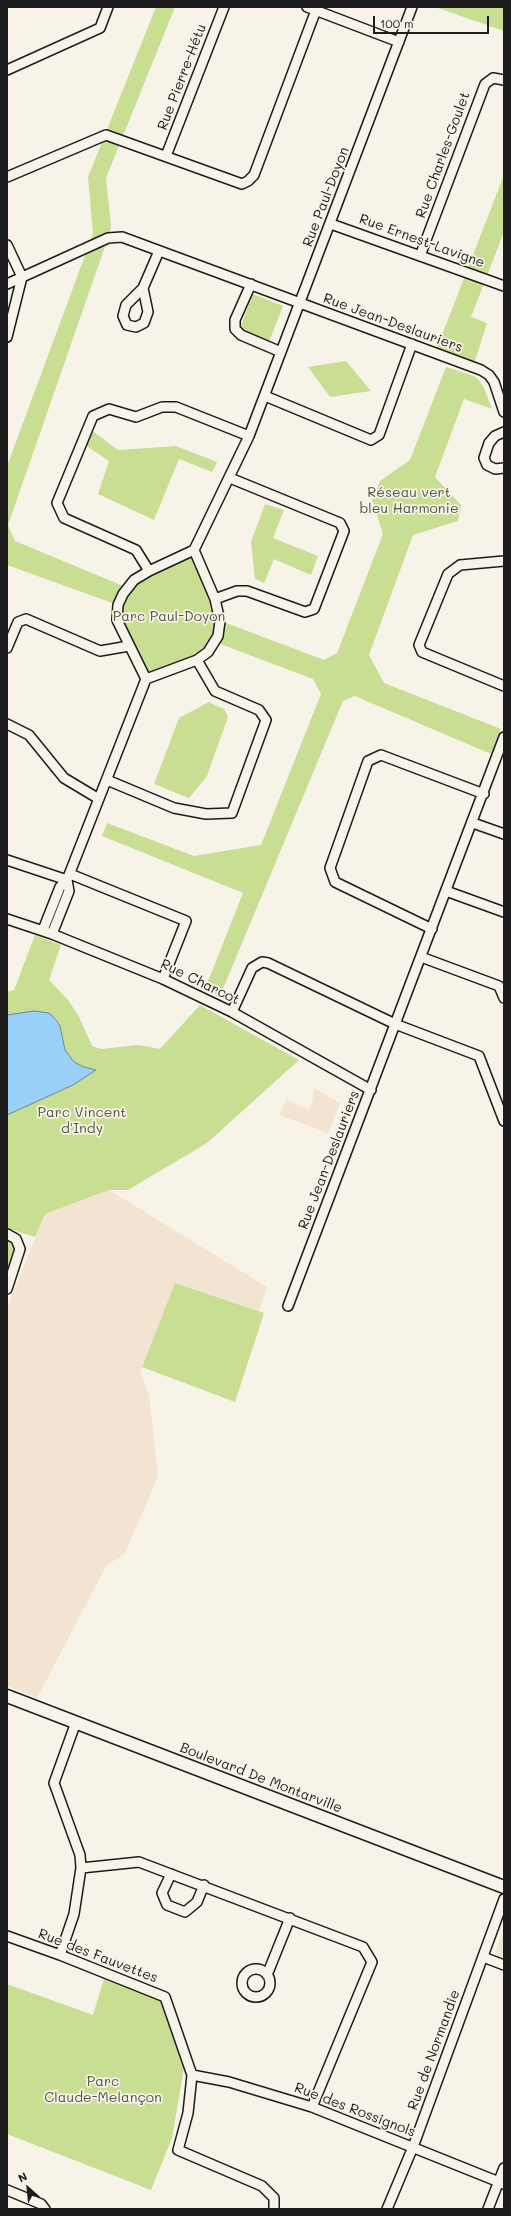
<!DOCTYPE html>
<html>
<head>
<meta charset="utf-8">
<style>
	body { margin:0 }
	#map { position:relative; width:511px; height:2216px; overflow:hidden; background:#f7f3e8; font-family:Mali,sans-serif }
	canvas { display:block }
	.frame { position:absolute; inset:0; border:8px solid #1c1c1c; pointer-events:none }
	.north { position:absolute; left:8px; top:2168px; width:40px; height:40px; -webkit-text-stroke:3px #f7f3e8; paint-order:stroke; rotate:333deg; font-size:11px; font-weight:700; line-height:16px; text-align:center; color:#1c1c1c }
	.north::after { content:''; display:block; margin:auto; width:14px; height:18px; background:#1c1c1c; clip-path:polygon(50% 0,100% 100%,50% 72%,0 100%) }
	.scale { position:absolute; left:373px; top:16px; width:116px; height:18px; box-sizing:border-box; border:2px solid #1c1c1c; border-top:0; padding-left:5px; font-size:12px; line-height:14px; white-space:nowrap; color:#1c1c1c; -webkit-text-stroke:3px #f7f3e8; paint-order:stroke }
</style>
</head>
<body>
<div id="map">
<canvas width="511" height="2216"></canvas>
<div class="frame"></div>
<div class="north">N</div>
<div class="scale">100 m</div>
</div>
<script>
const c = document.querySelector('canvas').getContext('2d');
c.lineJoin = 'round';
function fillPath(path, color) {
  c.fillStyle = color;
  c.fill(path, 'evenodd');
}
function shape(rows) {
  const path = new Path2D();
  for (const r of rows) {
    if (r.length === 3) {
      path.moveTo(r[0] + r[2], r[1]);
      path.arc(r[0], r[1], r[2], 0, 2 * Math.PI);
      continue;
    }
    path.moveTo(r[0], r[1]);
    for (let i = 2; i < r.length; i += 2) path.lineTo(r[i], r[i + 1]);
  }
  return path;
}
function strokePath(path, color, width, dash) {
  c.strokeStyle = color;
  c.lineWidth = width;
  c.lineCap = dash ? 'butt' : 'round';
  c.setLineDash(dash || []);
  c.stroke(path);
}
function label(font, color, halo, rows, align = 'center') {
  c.font = font + ' Mali,sans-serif';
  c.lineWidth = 3.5;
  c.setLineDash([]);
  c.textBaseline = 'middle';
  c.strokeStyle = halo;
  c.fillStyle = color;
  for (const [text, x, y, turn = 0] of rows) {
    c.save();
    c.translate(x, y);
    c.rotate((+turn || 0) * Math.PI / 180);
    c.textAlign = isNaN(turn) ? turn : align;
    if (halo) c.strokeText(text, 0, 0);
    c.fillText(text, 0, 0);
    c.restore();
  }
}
fillPath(shape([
	[314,1088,340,1103,328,1133,279,1115,286,1100,309,1110,314,1094],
	[109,1190,267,1287,259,1311,175,1283,140,1372,149,1395,158,1476,125,1553,106,1566,37,1698,7,1685,7,1308,45,1214],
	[504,1930,504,1959,494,1955]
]), '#f2e4d0');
fillPath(shape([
	[156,7,175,7,106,178,111,226,108,238,8,525,15,541,128,588,194,550,221,621,324,660,337,653,383,534,372,500,380,481,410,460,446,367,474,376,479,380,484,388,492,409,464,399,435,477,461,505,458,521,413,535,369,655,384,683,501,729,491,754,355,696,343,701,220,996,205,989,243,893,102,836,107,823,194,856,261,845,321,694,313,679,215,642,208,652,146,679,129,646,118,605,7,565,7,466,93,234,88,177],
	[435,7,502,7,504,8,504,31],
	[504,175,504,232,471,317,487,323,473,367,435,353],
	[253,294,283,306,269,342,239,331],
	[346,361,371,391,330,397,308,367],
	[90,429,118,450,176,446,217,462,212,472,179,459,154,520,98,494,109,461,85,445],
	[265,504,284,510,273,538,318,556,311,575,274,559,264,583,255,579,251,542],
	[209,702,224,709,228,717,207,776,189,798,154,784,179,718],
	[35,935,61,945,49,980,68,1000,79,1017,92,1046,101,1049,139,1045,160,1049,200,1005,299,1060,207,1143,128,1190,109,1190,45,1214,35,1237,7,1228,7,992,14,990],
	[7,1240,12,1244,16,1253,7,1277],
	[175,1283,264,1313,235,1402,142,1367],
	[104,1979,160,2001,184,2068,172,2138,151,2190,7,2134,7,1984,93,2015]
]), '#c8de93');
const water = shape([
	[34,1011,49,1013,57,1021,60,1026,65,1050,74,1062,84,1067,96,1070,73,1085,7,1115,7,1015,34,1011]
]);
fillPath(water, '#99d1f8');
strokePath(water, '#6789a0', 1);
const minor = shape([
	[307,7,399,42],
	[7,70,100,28,108,7],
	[166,156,224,7],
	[7,177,106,135,242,184,248,181,254,175,316,10],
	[331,224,504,286],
	[7,245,22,277,7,337],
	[420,256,485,84,493,78,504,80],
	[7,284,108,238,122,237,481,370,489,375,494,382,504,412],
	[251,284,235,320,235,329,241,335,281,352],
	[143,288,148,312,144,323,136,327,127,325,123,316,126,305,143,288,159,251],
	[265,396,371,440,379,435,412,344],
	[504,432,495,436,489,443,484,458,487,465,495,469,504,468],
	[504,561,460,565,448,574,419,645,422,652,504,686],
	[149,571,136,550,64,518,57,503,93,416,109,409,136,417,162,407,176,407,249,436],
	[215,599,237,591,247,591,305,612,314,609,344,531,340,523,230,478],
	[7,648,18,622,26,619,100,651,129,646],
	[146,679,197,660,208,652,218,636,220,621,215,599,194,550],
	[7,724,29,735,64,778,99,799],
	[107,780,174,808,206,814,232,813,266,720,259,710,215,691,197,660],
	[473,823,504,834],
	[7,860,67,880],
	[70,874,186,921,163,979],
	[446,891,504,912],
	[7,919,52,934,163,979,232,1012,371,1090],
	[432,929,335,882,330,868,368,761,381,755,484,794],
	[43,930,60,887,67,880],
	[52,934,69,891,67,880,146,679,117,620,118,605,123,594,134,580,149,571,194,550,249,436,412,7],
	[421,957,499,986,504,998],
	[232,1012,252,968,262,962,268,963,395,1024,479,1056,504,1121],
	[7,1234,16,1239,20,1249,7,1289],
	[288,1306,504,737],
	[81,1868,139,1862,363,1947,372,1962,312,2107],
	[171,1874,162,1893,167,1905,185,1912,197,1902,204,1885],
	[7,1936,60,1955,165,1997,192,2075,188,2113,178,2150,262,2186,274,2198,274,2209],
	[60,1955,74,1914,81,1868,80,1855,54,1783,76,1722],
	[483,1957,504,1965],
	[256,1983,14],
	[267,1975,290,1918],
	[192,2075,229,2082,312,2107,504,2184],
	[7,2190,41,2204,45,2209],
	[387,2209,413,2147,504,1899],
	[488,2209,504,2168]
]);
const tertiary = shape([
	[7,1696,504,1887]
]);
strokePath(minor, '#1c1c1c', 12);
strokePath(tertiary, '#1c1c1c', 15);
strokePath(minor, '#f7f3e8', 9);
strokePath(tertiary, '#f7f3e8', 12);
label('14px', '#1c1c1c', '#f7f3e8', [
	["Rue Pierre-Hétu",182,77,-69],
	["Rue Charles-Goulet",443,155,-70],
	["Rue Paul-Doyon",326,197,-69],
	["Rue Ernest-Lavigne",422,241,20],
	["Rue Jean-Deslauriers",393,323,20],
	["Rue Charcot",200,982,26],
	["Rue Jean-Deslauriers",329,1160,-69],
	["Boulevard De Montarville",261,1778,21],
	["Rue des Fauvettes",98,1956,21],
	["Rue de Normandie",434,2050,-70],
	["Rue des Rossignols",355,2110,21]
]);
label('14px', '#505640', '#f7f3e8', [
	["Réseau vert",409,493],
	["bleu Harmonie",409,509],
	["Parc Paul-Doyon",169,617],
	["Parc Vincent",82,1113],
	["d'Indy",82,1129],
	["Parc",103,2082],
	["Claude-Melançon",103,2098]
]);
</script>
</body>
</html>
